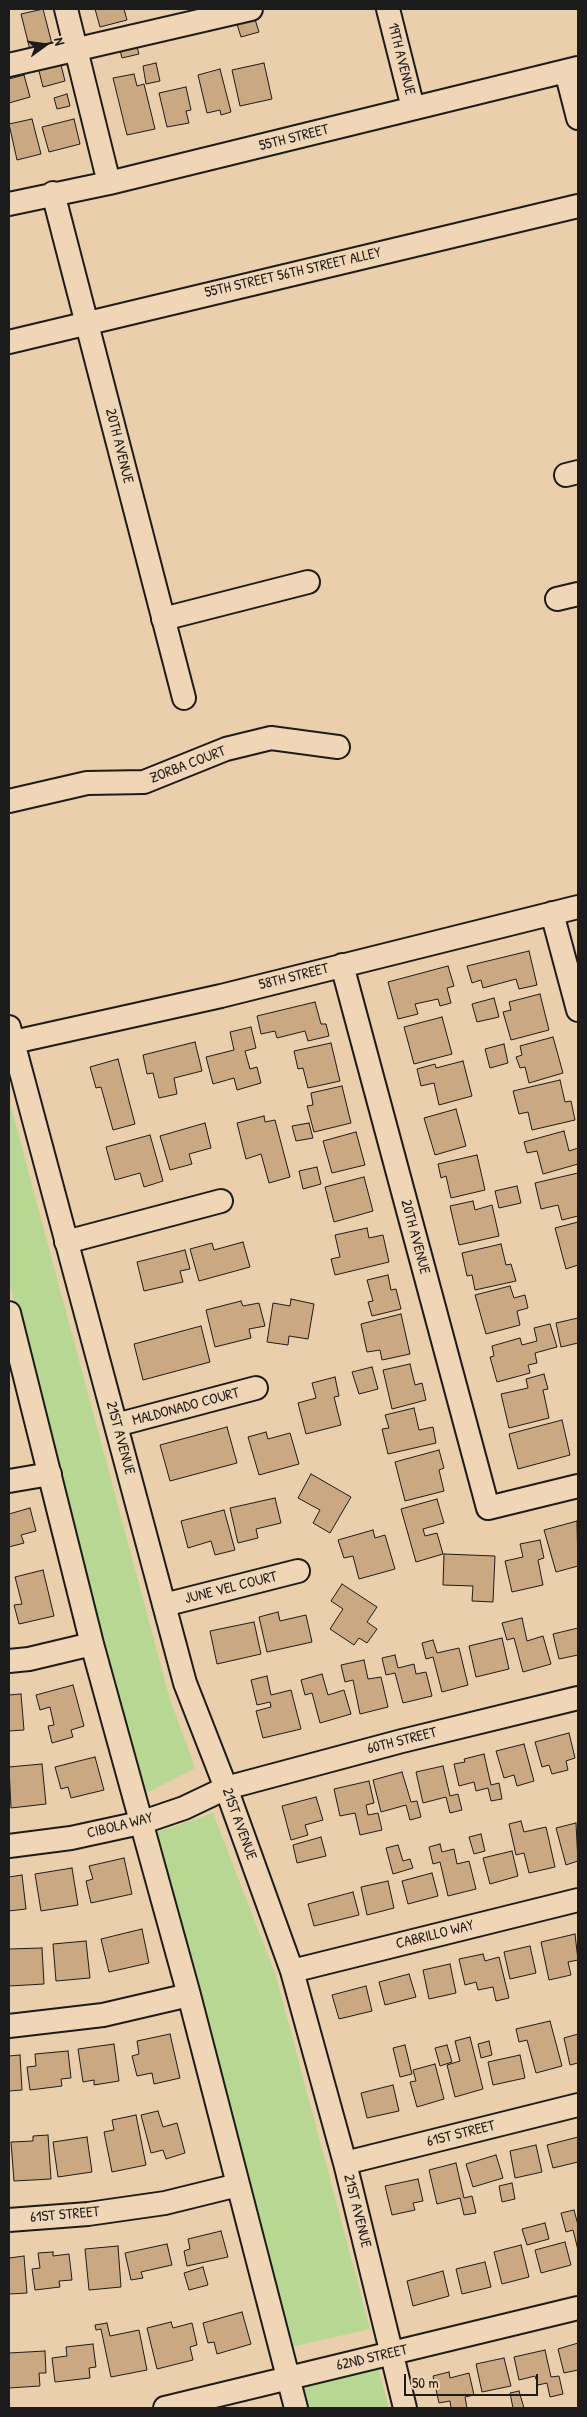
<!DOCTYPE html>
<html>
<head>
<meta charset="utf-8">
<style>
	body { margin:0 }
	#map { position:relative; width:587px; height:2417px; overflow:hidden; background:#eacfad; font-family:"Patrick Hand",sans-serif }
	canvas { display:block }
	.frame { position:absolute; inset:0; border:10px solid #1c1c1c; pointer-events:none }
	.north { position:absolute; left:20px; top:20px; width:50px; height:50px; -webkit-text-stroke:4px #eed6b6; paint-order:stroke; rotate:76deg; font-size:14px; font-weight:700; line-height:20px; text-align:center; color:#1c1c1c }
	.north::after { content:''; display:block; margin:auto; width:18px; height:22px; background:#1c1c1c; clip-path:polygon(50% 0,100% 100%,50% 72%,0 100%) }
	.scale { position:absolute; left:404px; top:2374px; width:134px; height:22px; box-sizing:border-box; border:2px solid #1c1c1c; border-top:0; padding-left:6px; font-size:15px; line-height:18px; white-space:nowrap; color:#1c1c1c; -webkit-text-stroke:4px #eed6b6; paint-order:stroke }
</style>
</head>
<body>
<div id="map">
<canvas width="587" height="2417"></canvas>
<div class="frame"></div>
<div class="north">N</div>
<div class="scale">50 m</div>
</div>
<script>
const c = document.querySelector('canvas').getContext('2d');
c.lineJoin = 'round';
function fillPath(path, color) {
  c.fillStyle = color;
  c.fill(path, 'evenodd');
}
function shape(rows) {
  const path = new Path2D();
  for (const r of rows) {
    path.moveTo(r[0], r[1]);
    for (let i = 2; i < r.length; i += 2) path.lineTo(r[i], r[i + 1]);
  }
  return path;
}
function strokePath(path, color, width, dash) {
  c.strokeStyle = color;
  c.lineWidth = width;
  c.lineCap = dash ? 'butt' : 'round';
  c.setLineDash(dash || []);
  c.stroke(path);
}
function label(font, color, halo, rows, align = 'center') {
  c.font = font + ' "Patrick Hand",sans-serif';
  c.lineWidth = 4;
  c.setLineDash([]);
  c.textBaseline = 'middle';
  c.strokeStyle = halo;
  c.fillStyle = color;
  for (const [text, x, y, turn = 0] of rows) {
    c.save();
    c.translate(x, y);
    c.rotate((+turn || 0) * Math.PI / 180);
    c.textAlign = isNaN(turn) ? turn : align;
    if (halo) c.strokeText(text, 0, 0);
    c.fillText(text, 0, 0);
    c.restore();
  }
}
fillPath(shape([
	[9,1099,169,1696,195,1768,141,1796,9,1282],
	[213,1813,276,1976,370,2329,291,2347,154,1833],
	[378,2368,389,2408,302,2408,297,2389]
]), '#b7d892');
const building = shape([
	[43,9,52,44,30,50,21,14,43,9],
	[95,9,124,9,127,20,100,27,95,9],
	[254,16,259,32,241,37,236,21,254,16],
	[134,37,139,54,122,58,118,42,134,37],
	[60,61,65,81,43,87,38,67,60,61],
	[156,63,160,81,146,84,143,66,156,63],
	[264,63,272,99,240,106,232,70,264,63],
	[220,69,231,112,221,115,220,110,207,113,198,75,220,69],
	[134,74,137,86,144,84,155,129,127,135,113,78,134,74],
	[24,75,30,97,9,103,9,79,24,75],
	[186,87,191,110,186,111,189,123,167,127,159,93,186,87],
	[67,94,70,106,57,109,54,98,67,94],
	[32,119,41,154,17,160,9,124,32,119],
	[74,119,80,144,49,152,42,127,74,119],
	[529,951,537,985,519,989,516,979,483,988,481,980,472,983,467,966,529,951],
	[448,966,454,986,447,988,451,1003,440,1006,438,999,415,1004,418,1014,398,1019,388,982,448,966],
	[540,994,549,1030,511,1040,503,1012,511,1010,509,1002,540,994],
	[494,998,499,1017,477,1022,472,1004,494,998],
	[315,1002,321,1024,326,1024,329,1036,308,1041,305,1031,277,1038,275,1031,261,1034,257,1016,315,1002],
	[442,1017,452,1054,414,1064,404,1027,442,1017],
	[251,1027,256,1048,245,1051,250,1069,257,1067,261,1083,237,1090,234,1078,213,1084,206,1057,234,1050,230,1032,251,1027],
	[553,1037,563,1073,529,1083,525,1067,520,1068,516,1057,522,1055,520,1046,553,1037],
	[195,1042,202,1071,174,1078,177,1094,159,1098,153,1073,147,1074,143,1055,195,1042],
	[331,1043,340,1081,308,1088,303,1068,298,1069,294,1051,331,1043],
	[504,1044,508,1063,490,1068,485,1049,504,1044],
	[118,1059,135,1124,113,1130,101,1087,96,1088,90,1067,118,1059],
	[463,1061,472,1096,439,1105,434,1083,421,1086,417,1069,435,1064,436,1068,463,1061],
	[560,1080,565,1102,571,1101,575,1120,532,1130,528,1112,519,1114,513,1091,560,1080],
	[342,1086,351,1123,314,1132,307,1106,313,1105,311,1093,342,1086],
	[456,1109,466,1146,435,1155,424,1118,456,1109],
	[264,1116,265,1122,275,1120,290,1177,269,1183,261,1154,246,1159,237,1123,264,1116],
	[205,1123,211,1148,189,1154,192,1164,170,1170,160,1136,205,1123],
	[309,1123,313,1138,296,1141,292,1126,309,1123],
	[564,1131,569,1151,578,1148,578,1164,543,1174,537,1151,527,1153,524,1142,564,1131],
	[356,1132,365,1165,332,1173,323,1141,356,1132],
	[150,1135,163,1181,144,1187,140,1173,115,1180,106,1147,150,1135],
	[477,1155,485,1190,451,1198,446,1176,441,1178,438,1164,477,1155],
	[317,1167,321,1184,303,1189,299,1171,317,1167],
	[578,1173,578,1216,562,1220,558,1205,541,1209,535,1183,578,1173],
	[364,1177,373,1211,334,1222,325,1187,364,1177],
	[517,1186,521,1203,499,1208,495,1191,517,1186],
	[473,1201,475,1210,492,1205,499,1236,459,1245,450,1206,473,1201],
	[578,1222,578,1265,566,1269,555,1228,578,1222],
	[367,1228,369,1238,383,1235,389,1262,335,1275,331,1259,340,1257,335,1235,367,1228],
	[243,1242,250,1267,199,1281,190,1249,212,1243,214,1250,243,1242],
	[501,1244,506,1265,511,1264,516,1281,475,1290,472,1275,467,1276,462,1253,501,1244],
	[185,1250,190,1269,180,1271,183,1282,144,1291,137,1262,185,1250],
	[388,1275,391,1290,396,1289,401,1309,372,1316,368,1302,373,1301,367,1280,388,1275],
	[510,1286,514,1298,525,1295,528,1308,517,1311,520,1325,486,1334,475,1295,510,1286],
	[291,1299,314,1304,308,1339,289,1336,288,1345,267,1342,273,1303,290,1306,291,1299],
	[241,1301,243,1306,259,1303,265,1326,249,1329,251,1338,215,1347,206,1310,241,1301],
	[401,1314,410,1354,382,1360,380,1350,367,1352,361,1324,401,1314],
	[578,1318,578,1343,561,1347,556,1323,578,1318],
	[550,1324,557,1347,535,1353,537,1363,528,1365,530,1373,497,1382,490,1357,494,1356,492,1346,520,1338,522,1345,537,1341,534,1328,550,1324],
	[201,1326,210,1362,143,1380,134,1344,201,1326],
	[410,1364,415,1385,422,1383,426,1400,392,1409,383,1370,410,1364],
	[372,1367,378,1389,359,1394,352,1372,372,1367],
	[544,1374,548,1389,543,1390,549,1418,509,1428,501,1394,528,1388,526,1379,544,1374],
	[335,1377,339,1396,334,1397,341,1425,306,1434,298,1403,316,1398,312,1383,335,1377],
	[414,1408,419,1430,433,1427,436,1443,388,1454,382,1429,389,1428,385,1415,414,1408],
	[562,1420,570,1455,518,1469,509,1434,562,1420],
	[227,1427,237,1463,170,1481,160,1445,227,1427],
	[266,1432,268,1439,290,1433,299,1464,259,1475,248,1437,266,1432],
	[439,1450,444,1468,439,1470,444,1491,405,1501,395,1462,439,1450],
	[311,1474,351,1497,330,1533,313,1523,320,1510,298,1498,311,1474],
	[275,1498,281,1523,256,1529,258,1538,238,1543,230,1508,275,1498],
	[437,1499,444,1523,423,1529,425,1536,437,1533,443,1554,416,1562,401,1509,437,1499],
	[30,1508,36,1531,21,1535,24,1543,9,1547,9,1514,30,1508],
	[224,1510,235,1550,215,1555,211,1541,188,1548,181,1521,224,1510],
	[577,1521,578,1569,578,1566,556,1572,544,1530,577,1521],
	[373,1530,375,1538,385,1535,395,1569,359,1579,353,1556,344,1558,338,1540,373,1530],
	[540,1540,544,1558,538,1560,543,1585,512,1592,505,1561,523,1557,520,1544,540,1540],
	[444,1554,495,1556,493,1602,472,1601,473,1586,443,1585,444,1554],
	[43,1570,54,1616,19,1624,14,1605,22,1604,15,1577,43,1570],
	[342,1584,377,1607,367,1622,377,1629,367,1643,359,1638,354,1645,330,1629,343,1609,331,1601,342,1584],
	[278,1612,280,1621,306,1615,312,1642,267,1652,259,1617,278,1612],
	[522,1618,527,1641,543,1636,551,1664,523,1672,514,1638,507,1640,502,1623,522,1618],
	[254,1622,261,1654,217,1664,210,1631,254,1622],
	[578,1628,578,1655,559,1659,553,1634,578,1628],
	[502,1638,509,1669,476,1677,469,1646,502,1638],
	[433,1640,437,1653,459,1648,468,1685,442,1692,433,1657,426,1659,422,1643,433,1640],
	[395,1655,398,1668,414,1664,416,1674,426,1672,432,1696,403,1703,395,1673,386,1675,382,1658,395,1655],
	[364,1660,368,1679,381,1677,388,1707,360,1714,353,1680,345,1682,341,1665,364,1660],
	[322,1674,328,1695,344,1690,351,1714,320,1723,312,1693,305,1695,301,1680,322,1674],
	[267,1676,271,1695,291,1690,301,1729,263,1738,256,1711,271,1707,270,1702,257,1705,251,1680,267,1676],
	[73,1685,84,1726,71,1730,73,1737,52,1743,48,1726,54,1725,50,1707,40,1710,36,1695,73,1685],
	[21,1694,24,1730,9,1731,9,1695,21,1694],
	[569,1733,575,1758,566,1761,568,1770,552,1774,549,1765,542,1767,535,1742,569,1733],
	[524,1744,534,1781,517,1786,514,1775,504,1778,496,1751,524,1744],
	[484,1754,491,1785,499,1783,502,1799,491,1801,488,1788,476,1791,474,1782,459,1786,454,1764,465,1762,464,1759,484,1754],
	[95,1757,104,1790,71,1798,68,1787,61,1789,55,1767,95,1757],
	[42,1764,46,1804,11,1808,9,1767,42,1764],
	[443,1766,450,1796,458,1794,462,1810,450,1813,446,1797,423,1803,416,1772,443,1766],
	[402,1772,411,1802,417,1801,421,1817,410,1820,406,1805,381,1812,373,1780,402,1772],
	[369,1781,374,1803,366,1805,368,1815,378,1813,382,1830,360,1835,355,1813,340,1816,334,1789,369,1781],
	[316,1797,323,1820,305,1825,308,1835,291,1840,282,1806,316,1797],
	[521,1821,524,1832,546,1827,555,1867,529,1873,524,1853,516,1855,509,1824,521,1821],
	[576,1823,578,1861,566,1865,556,1828,576,1823],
	[481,1834,485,1851,474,1854,469,1837,481,1834],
	[321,1837,326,1856,297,1863,293,1845,321,1837],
	[440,1844,442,1852,454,1849,457,1864,469,1861,476,1889,448,1896,440,1862,433,1864,429,1847,440,1844],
	[398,1845,403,1861,410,1859,413,1868,393,1874,386,1848,398,1845],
	[512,1851,518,1876,490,1884,483,1858,512,1851],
	[124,1858,132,1894,91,1903,86,1881,93,1879,89,1866,124,1858],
	[72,1868,78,1905,41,1911,35,1874,72,1868],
	[432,1873,438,1896,408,1904,402,1881,432,1873],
	[22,1875,26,1909,9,1911,9,1877,22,1875],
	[388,1881,394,1908,367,1915,361,1887,388,1881],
	[353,1892,359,1915,314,1926,308,1904,353,1892],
	[142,1929,149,1963,109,1972,101,1939,142,1929],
	[575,1934,578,1960,568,1962,571,1975,549,1980,541,1942,575,1934],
	[86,1941,90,1978,56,1981,53,1944,86,1941],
	[530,1946,536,1973,510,1979,504,1952,530,1946],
	[42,1948,44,1984,9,1986,9,1949,42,1948],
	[483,1954,485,1961,499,1957,509,1998,496,2001,493,1987,478,1990,476,1982,465,1985,459,1959,483,1954],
	[450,1964,456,1993,429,1999,423,1970,450,1964],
	[409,1974,416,1997,385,2005,379,1982,409,1974],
	[366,1986,372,2011,339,2019,332,1995,366,1986],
	[550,2021,562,2066,536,2073,527,2040,519,2042,516,2029,550,2021],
	[170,2034,180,2078,154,2084,152,2073,137,2076,132,2056,139,2054,137,2041,170,2034],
	[578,2034,578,2063,570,2065,564,2038,578,2034],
	[470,2037,483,2089,455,2097,447,2065,460,2061,455,2041,470,2037],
	[489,2041,492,2055,481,2058,478,2044,489,2041],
	[114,2044,119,2081,94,2085,94,2080,83,2082,78,2049,114,2044],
	[405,2045,412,2074,400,2077,393,2048,405,2045],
	[447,2045,452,2062,440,2066,435,2048,447,2045],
	[68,2051,71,2078,61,2079,62,2086,30,2090,27,2067,36,2066,35,2054,68,2051],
	[20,2055,22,2090,9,2091,9,2056,20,2055],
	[520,2055,525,2078,493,2085,488,2062,520,2055],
	[435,2064,444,2099,417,2107,410,2082,416,2081,413,2070,435,2064],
	[393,2085,399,2111,367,2118,361,2093,393,2085],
	[158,2111,163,2127,177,2123,185,2153,166,2159,163,2150,151,2153,141,2115,158,2111],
	[136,2115,146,2165,112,2172,104,2132,114,2130,112,2120,136,2115],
	[48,2135,51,2179,14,2181,11,2142,33,2141,33,2136,48,2135],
	[87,2137,92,2172,58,2177,53,2142,87,2137],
	[578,2137,578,2162,553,2168,547,2145,578,2137],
	[536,2145,542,2172,515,2178,510,2151,536,2145],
	[496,2155,503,2178,473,2187,466,2164,496,2155],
	[456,2163,464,2198,472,2196,476,2213,464,2215,460,2198,437,2204,429,2170,456,2163],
	[418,2179,423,2201,413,2203,415,2210,392,2215,385,2186,418,2179],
	[512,2183,515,2199,502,2202,499,2186,512,2183],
	[574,2210,578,2225,578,2250,573,2230,566,2232,561,2213,574,2210],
	[545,2223,549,2239,527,2245,522,2229,545,2223],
	[221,2231,228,2257,187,2266,184,2251,190,2249,188,2239,221,2231],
	[565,2242,571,2265,541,2273,535,2250,565,2242],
	[167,2244,172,2265,141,2272,143,2278,131,2280,125,2253,167,2244],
	[521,2245,529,2277,502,2284,494,2252,521,2245],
	[118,2246,121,2287,89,2290,85,2249,118,2246],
	[53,2252,53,2256,69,2254,72,2280,59,2281,60,2287,35,2290,32,2269,40,2268,38,2253,53,2252],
	[24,2256,27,2293,9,2294,9,2258,24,2256],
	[485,2262,491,2287,462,2294,456,2269,485,2262],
	[203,2267,208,2285,189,2290,184,2273,203,2267],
	[443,2271,449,2296,413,2306,407,2281,443,2271],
	[242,2312,251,2344,217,2354,214,2342,208,2343,203,2323,242,2312],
	[171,2322,173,2328,192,2323,197,2345,190,2347,193,2360,157,2369,147,2328,171,2322],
	[107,2323,110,2336,139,2330,147,2370,111,2377,101,2329,96,2330,95,2325,107,2323],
	[578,2343,578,2370,564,2373,558,2349,578,2343],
	[93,2344,96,2367,89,2368,90,2378,55,2382,52,2358,67,2356,66,2347,93,2344],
	[545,2350,551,2377,559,2376,563,2394,550,2397,547,2383,538,2385,535,2376,519,2380,514,2357,545,2350],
	[45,2351,46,2373,39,2373,40,2386,9,2388,9,2353,45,2351],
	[504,2358,511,2386,482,2392,476,2364,504,2358],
	[449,2372,450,2378,469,2373,474,2395,465,2397,467,2408,451,2408,450,2401,439,2403,433,2376,449,2372],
	[519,2391,524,2408,513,2408,510,2393,519,2391]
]);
fillPath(building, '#caa881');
strokePath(building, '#1c1c1c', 1);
const minor = shape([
	[66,9,109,183],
	[388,9,413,108],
	[9,65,251,9],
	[566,71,578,118],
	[53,193,184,698],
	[9,204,109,183,578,68],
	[9,342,578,206],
	[566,475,578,472],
	[557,599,578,594],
	[163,619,308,582],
	[9,801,87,783,144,782,226,749,271,738,338,747],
	[552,913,578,1010],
	[342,965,488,1508,578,1486],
	[9,1027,185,1683,226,1788,292,1971,345,2163,405,2408],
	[9,1043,221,996,578,907],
	[66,1242,221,1201],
	[9,1313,92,1644,189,1995,296,2408],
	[116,1425,256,1388],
	[9,1481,50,1474],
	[164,1605,298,1571],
	[9,1661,29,1659,92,1644],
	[9,1846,71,1838,140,1823,184,1808,226,1788,402,1741,578,1698],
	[292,1971,578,1900],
	[9,2026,103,2015,189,1995],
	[345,2163,578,2105],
	[9,2220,88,2214,165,2203,238,2185],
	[165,2408,578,2308]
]);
strokePath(minor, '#1c1c1c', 26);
strokePath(minor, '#eed6b6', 22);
label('15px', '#1c1c1c', '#eed6b6', [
	["19TH AVENUE",401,59,76],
	["55TH STREET",294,138,-14],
	["55TH STREET 56TH STREET ALLEY",293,273,-13],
	["20TH AVENUE",119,446,76],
	["ZORBA COURT",188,765,-21],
	["58TH STREET",294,977,-14],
	["20TH AVENUE",415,1237,75],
	["MALDONADO COURT",186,1407,-15],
	["21ST AVENUE",120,1438,75],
	["JUNE VEL COURT",231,1588,-14],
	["60TH STREET",402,1741,-14],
	["21ST AVENUE",239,1824,70],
	["CIBOLA WAY",120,1826,-14],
	["CABRILLO WAY",435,1935,-14],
	["61ST STREET",461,2134,-14],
	["21ST AVENUE",357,2211,76],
	["61ST STREET",65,2215,-5],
	["62ND STREET",372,2358,-13]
]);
</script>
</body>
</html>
